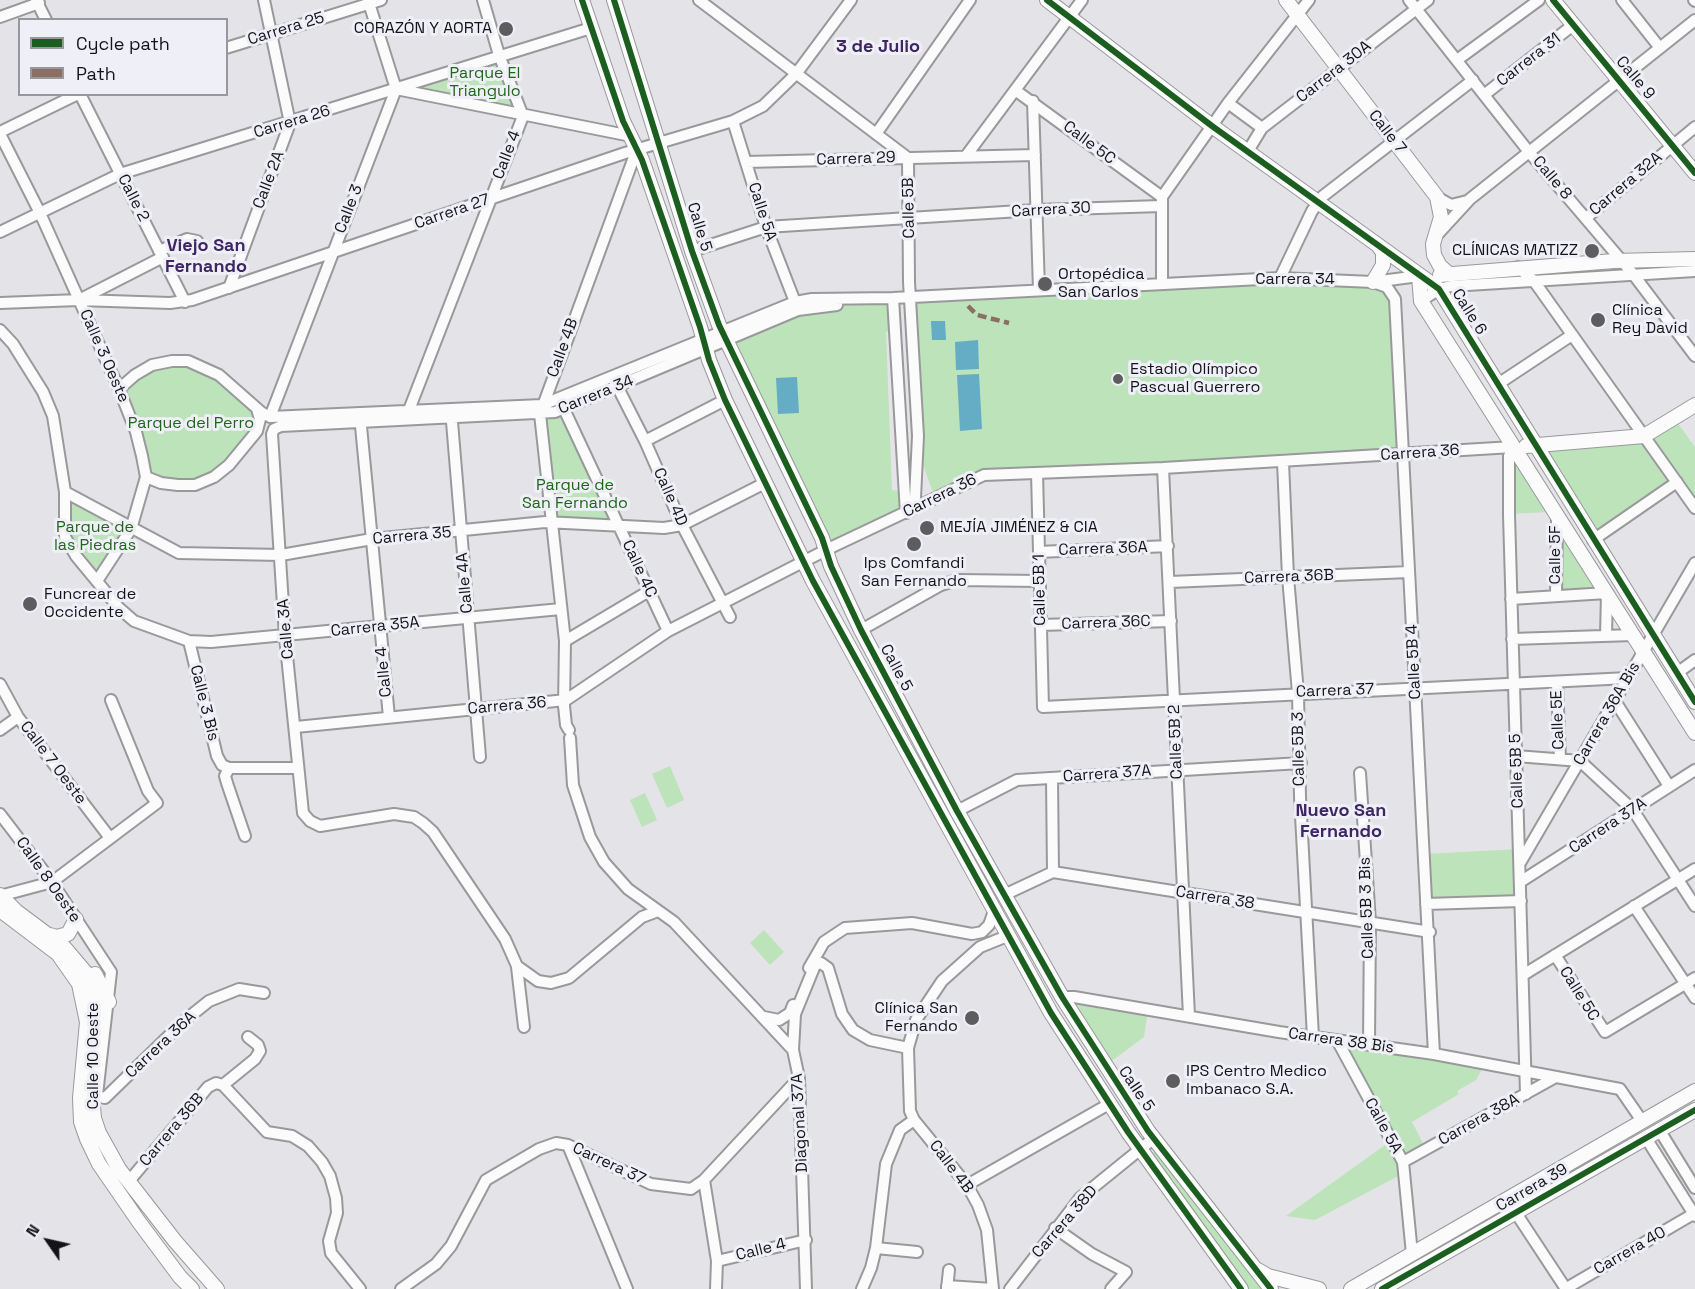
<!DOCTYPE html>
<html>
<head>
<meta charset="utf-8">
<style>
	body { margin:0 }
	#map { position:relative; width:1695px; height:1289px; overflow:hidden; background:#e4e4e8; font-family:"Space Grotesk",sans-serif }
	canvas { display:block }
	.legend { position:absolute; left:18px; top:18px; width:210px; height:78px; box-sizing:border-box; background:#efeff7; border:2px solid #97979d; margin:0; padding:8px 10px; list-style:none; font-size:18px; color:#141417 }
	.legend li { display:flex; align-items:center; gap:12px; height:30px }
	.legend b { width:30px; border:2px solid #97979d }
	.north { position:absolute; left:18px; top:1211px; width:60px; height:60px; -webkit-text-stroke:4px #efeff7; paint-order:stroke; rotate:304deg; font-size:16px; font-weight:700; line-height:24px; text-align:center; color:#141417 }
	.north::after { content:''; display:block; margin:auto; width:21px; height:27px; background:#141417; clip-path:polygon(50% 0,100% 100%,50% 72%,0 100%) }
</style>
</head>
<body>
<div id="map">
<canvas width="1695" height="1289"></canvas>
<ul class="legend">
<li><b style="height:8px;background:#1b5e20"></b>Cycle path</li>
<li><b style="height:8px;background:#8d6e63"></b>Path</li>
</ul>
<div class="north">N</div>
</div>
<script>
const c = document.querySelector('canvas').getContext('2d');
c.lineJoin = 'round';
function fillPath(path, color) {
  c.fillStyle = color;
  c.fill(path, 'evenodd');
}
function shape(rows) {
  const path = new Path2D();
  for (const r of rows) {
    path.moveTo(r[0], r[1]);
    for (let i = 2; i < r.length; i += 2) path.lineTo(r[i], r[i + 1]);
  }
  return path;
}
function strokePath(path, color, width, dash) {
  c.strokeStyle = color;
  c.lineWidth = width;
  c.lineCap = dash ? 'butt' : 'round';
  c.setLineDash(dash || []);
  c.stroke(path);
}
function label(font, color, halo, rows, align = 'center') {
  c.font = font + ' "Space Grotesk",sans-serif';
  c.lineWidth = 6;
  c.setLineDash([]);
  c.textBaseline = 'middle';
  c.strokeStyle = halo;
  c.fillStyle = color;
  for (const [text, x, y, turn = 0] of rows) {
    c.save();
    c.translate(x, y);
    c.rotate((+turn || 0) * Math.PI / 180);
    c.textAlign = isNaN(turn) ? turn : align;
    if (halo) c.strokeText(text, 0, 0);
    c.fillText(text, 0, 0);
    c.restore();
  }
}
fillPath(shape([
	[499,55,523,116,396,89],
	[1280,278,1373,282,1390,291,1403,455,984,475,935,499,917,447,910,297],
	[893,298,897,328,886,332,892,490,904,492,906,513,826,550,726,342,813,306,879,302],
	[172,361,219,375,260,419,229,465,195,485,146,477,119,389,135,375],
	[564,409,619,525,556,522,540,421,547,414],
	[1674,418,1695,447,1695,508,1677,483,1593,540,1542,445,1644,436],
	[1516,459,1549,512,1510,514,1512,461],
	[65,492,131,529,97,581,65,537],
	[1560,531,1598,590,1557,595],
	[670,766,684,800,667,808,652,774],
	[645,793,657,820,642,827,630,800],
	[1519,849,1521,901,1426,904,1424,854],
	[764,930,784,952,770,965,750,943],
	[1062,998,1148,1010,1144,1037,1105,1066],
	[1337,1040,1485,1064,1476,1080,1457,1091,1459,1094,1412,1122,1426,1149,1403,1162,1404,1173,1315,1220,1286,1216,1392,1140],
	[1157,1149,1264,1289,1241,1289,1226,1267,1240,1274,1150,1154]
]), '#bce3ba');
fillPath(shape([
	[931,321,945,321,946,340,932,340],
	[978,340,979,369,956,370,955,342],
	[979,374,982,429,960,431,957,375],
	[797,377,799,413,778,414,776,378]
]), '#65acc5');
const minor = shape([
	[36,0,46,20],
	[699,0,908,158,909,282,918,436,915,498,910,511],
	[1409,0,1529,152,1633,274,1695,356],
	[1622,0,1660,48],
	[1694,0,1695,1],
	[0,17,39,3],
	[226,48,381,0],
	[1457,60,1539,0],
	[396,89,631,136],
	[1015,90,1162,197],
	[80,94,185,302],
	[1484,95,1573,25],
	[1033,101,1039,290],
	[1228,103,1262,128],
	[733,121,766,227,795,302],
	[0,132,78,94],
	[0,134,40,213,119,389,136,432,142,456,146,477,131,529,97,581],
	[876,134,970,0],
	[1248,151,1262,128,1428,0],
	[966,156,1082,0],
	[746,162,1035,155],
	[1437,197,1451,205,1467,201],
	[1586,218,1695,127],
	[0,232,120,174,591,28],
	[1436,236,1470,199,1695,20],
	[159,251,187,239,197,241],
	[692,251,766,227,1036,210,1161,206],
	[1518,267,1534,281,1695,508],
	[1280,278,1312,211,1323,196,1473,80],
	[1376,283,1387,287,1395,299,1434,1054],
	[1162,284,1162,197,1228,103,1309,0],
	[229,288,290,123,264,0],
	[893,298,906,513],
	[79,300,163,257],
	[1421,301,1439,289,1451,286,1695,271],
	[0,303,79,300,170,303,192,300,625,153,733,121,763,106,796,74,851,0],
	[0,330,13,344,43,392,53,416,65,492,65,537,76,556,119,608,134,621,189,641,211,642,561,609],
	[614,380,645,441,682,525,730,617],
	[1498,384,1572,335],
	[119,389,135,375,152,365,172,361,188,361,219,375,261,412,270,417,542,405,795,302,812,299,893,298,1280,278,1373,282,1419,276],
	[564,409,668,631],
	[409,410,523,116,499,55,483,0],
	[451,410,480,757],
	[360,416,389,717],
	[270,417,396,89,368,0],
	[272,434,285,636,303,813,310,821,320,826,394,814,414,817,423,823,433,832,505,939,517,966,538,981,551,983,569,978,642,917,658,911],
	[272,434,274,429,281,426,555,412,798,310,837,305],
	[645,441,725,400],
	[1283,462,1288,577,1298,693,1300,797,1313,1037],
	[1163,468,1189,1016],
	[1037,473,1043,707,1628,678],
	[146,477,161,483,178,485,195,485,214,477,229,465,257,431,260,419,257,409],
	[65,492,179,553,281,555,372,539,545,522,664,528,682,525,765,483],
	[1593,540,1677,482],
	[1039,552,1168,546],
	[1170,582,1409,572],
	[1556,596,1557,514],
	[1511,599,1607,593,1606,636],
	[1041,625,1171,621],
	[861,630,941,585,957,580,1040,581],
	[1512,639,1633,635],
	[189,641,217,756,222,765,229,768,298,768],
	[565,641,649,591],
	[1677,673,1695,660],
	[1557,682,1560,759],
	[0,684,18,717,110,838],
	[1615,701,1669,786],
	[296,727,566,700,668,631,832,547,984,475,1163,468,1513,447,1509,456,1509,515,1526,1094],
	[0,730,18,717],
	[569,730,566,725,564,706,565,641,540,414,637,149],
	[570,738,573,785,590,837,604,862,628,889,674,922,793,1050],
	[1516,756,1580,761,1633,810,1695,906],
	[229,768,225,776,227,783,245,836],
	[1360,773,1370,922,1369,1044],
	[1052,778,1053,872],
	[957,811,1017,780,1301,763],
	[0,814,52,882,111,972,97,1095,100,1097,105,1098,184,1021,209,1001,239,989,264,993],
	[1520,863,1695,563],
	[1520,882,1695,770],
	[1004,895,1053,872,1430,932],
	[0,896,52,882,157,803,148,791,111,700],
	[1426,904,1521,901],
	[1634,906,1695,998],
	[1555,955,1605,1032,1695,978],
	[517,967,524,1027],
	[809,968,824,942,845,928,912,923,972,934,982,932,989,925,994,911],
	[1523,975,1695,869],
	[1062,997,1074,997,1279,1032,1434,1054,1620,1089,1642,1121],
	[764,1017,779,1020,790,1013,793,1005],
	[1337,1040,1403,1162,1412,1254],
	[223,1085,255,1059,260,1051,258,1045,248,1037],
	[1660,1131,1695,1188],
	[1646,1138,1695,1216],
	[568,1145,627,1289],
	[1403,1162,1554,1078],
	[130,1180,208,1087,216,1083,223,1085,267,1132,292,1136,308,1146,322,1162,330,1176,336,1198,337,1213,329,1241,331,1253,360,1289],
	[704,1180,717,1261,716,1289],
	[967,1185,1109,1104],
	[1516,1213,1566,1289],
	[1055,1228,1092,1254,1126,1272,1111,1289],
	[876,1248,917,1252],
	[717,1261,806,1240],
	[947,1286,993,1289],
	[401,1289,436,1264,451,1246,486,1180,539,1149,556,1143,568,1145,651,1184,691,1189,704,1180,799,1078],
	[806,1289,799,1078,793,1050,795,1014,815,965,821,963,828,968,842,1014,853,1030,870,1040,908,1048],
	[862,1289,871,1268,876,1248,886,1164,900,1130,914,1120],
	[947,1289,949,1270],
	[993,1289,987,1230,978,1205,967,1185,914,1120,910,1111,908,1048,916,1020,942,981,980,947,1007,936],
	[1010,1289,1080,1198,1154,1138],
	[1565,1289,1695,1213]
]);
const major = shape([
	[582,0,623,121,642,160,700,327,709,360,725,400,813,581,1051,1013,1128,1132,1241,1289],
	[614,0,692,251,719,325,822,538,831,566,861,630,957,811,1062,997,1148,1131,1271,1289],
	[1047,0,1212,126,1439,289,1695,702],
	[1286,0,1437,197,1441,217,1433,244,1434,255,1440,266,1449,274],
	[1553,0,1695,173],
	[1440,275,1614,261,1695,259],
	[1419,276,1421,301,1695,733],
	[1373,282,1383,265,1383,252,1379,247],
	[1526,446,1644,436,1695,405],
	[0,895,16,911,64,947,86,973,96,1001,92,1095,94,1118,99,1133,119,1169,175,1241,217,1289],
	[0,910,58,954,79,984,87,1022,80,1098,81,1122,87,1139,99,1164,139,1222,180,1277,192,1289],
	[50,935,56,937,68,934,76,919],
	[95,974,109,1002],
	[1258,1270,1268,1276,1319,1289],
	[1351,1289,1695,1091],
	[1382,1289,1695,1110]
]);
strokePath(minor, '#99999c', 14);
strokePath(major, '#99999c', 16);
strokePath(minor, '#fbfbfc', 10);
strokePath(major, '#fbfbfc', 14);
strokePath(shape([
	[968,306,977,315,1009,323]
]), '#8d6e63', 4.5, [9, 4.5]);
strokePath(shape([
	[582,0,623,121,642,160,700,327,709,360,725,400,813,581,1051,1013,1128,1132,1241,1289],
	[614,0,692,251,719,325,822,538,831,566,861,630,957,811,1062,997,1148,1131,1271,1289],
	[1047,0,1212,126,1439,289,1695,702],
	[1553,0,1695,173],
	[1382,1289,1695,1110]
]), '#1b5e20', 6);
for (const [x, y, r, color] of [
	[506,29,8,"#5d5d60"],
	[1592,251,8,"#5d5d60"],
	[1045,284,8,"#5d5d60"],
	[1598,320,8,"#5d5d60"],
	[1118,379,6,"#5d5d60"],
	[927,528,8,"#5d5d60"],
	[914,544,8,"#5d5d60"],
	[30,604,8,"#5d5d60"],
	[972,1018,8,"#5d5d60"],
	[1173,1081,8,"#5d5d60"]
]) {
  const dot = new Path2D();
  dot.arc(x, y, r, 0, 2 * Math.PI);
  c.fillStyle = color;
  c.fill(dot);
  strokePath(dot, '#efeff7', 2);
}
label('16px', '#141417', '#efeff7', [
	["Carrera 25",286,29,-17],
	["Carrera 31",1529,60,-38],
	["Carrera 30A",1334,72,-38],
	["Calle 9",1635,78,50],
	["Carrera 26",292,122,-17],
	["Calle 7",1387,132,52],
	["Calle 5C",1089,143,37],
	["Calle 4",507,155,-69],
	["Carrera 29",856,159,-2],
	["Calle 8",1552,178,50],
	["Calle 2A",269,180,-69],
	["Carrera 32A",1626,184,-40],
	["Calle 2",133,198,63],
	["Calle 5B",909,208,-91],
	["Calle 3",349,209,-69],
	["Carrera 30",1051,210,-3],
	["Carrera 27",452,212,-19],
	["Calle 5A",762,212,72],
	["Calle 5",699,227,73],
	["Carrera 34",1295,280],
	["Calle 6",1469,312,58],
	["Calle 4B",563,348,-70],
	["Calle 3 Oeste",104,356,66],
	["Carrera 34",596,395,-22],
	["Carrera 36",1420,453,-4],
	["Carrera 36",940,496,-26],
	["Calle 4D",670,497,66],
	["Carrera 35",412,536,-5],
	["Carrera 36A",1103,549,-2],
	["Calle 5F",1556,555,-90],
	["Calle 4C",639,569,65],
	["Carrera 36B",1289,577,-2],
	["Calle 4A",465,583,-95],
	["Calle 5B 1",1040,590,-91],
	["Carrera 36C",1106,623,-2],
	["Carrera 35A",375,627,-6],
	["Calle 3A",286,629,-95],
	["Calle 5B 4",1414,662,-93],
	["Calle 5",896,668,62],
	["Calle 4",384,672,-96],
	["Carrera 37",1335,691,-2],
	["Calle 3 Bis",204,703,76],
	["Carrera 36",507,706,-5],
	["Carrera 36A Bis",1607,714,-60],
	["Calle 5E",1558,720,-92],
	["Calle 5B 2",1176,742,-92],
	["Calle 5B 3",1299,749,-91],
	["Calle 7 Oeste",53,763,53],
	["Calle 5B 5",1517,771,-92],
	["Carrera 37A",1107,774,-4],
	["Carrera 37A",1608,826,-33],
	["Calle 8 Oeste",48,880,55],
	["Carrera 38",1215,898,9],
	["Calle 5B 3 Bis",1367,908,-92],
	["Calle 5C",1579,994,58],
	["Carrera 38 Bis",1341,1041,8],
	["Carrera 36A",161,1045,-43],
	["Calle 10 Oeste",94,1056,-90],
	["Calle 5",1136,1089,56],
	["Carrera 38A",1479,1120,-29],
	["Diagonal 37A",800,1123,-93],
	["Calle 5A",1383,1126,61],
	["Carrera 36B",172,1130,-50],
	["Carrera 37",609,1164,25],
	["Calle 4B",951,1167,53],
	["Carrera 39",1532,1188,-30],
	["Carrera 38D",1065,1222,-49],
	["Calle 4",761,1250,-14],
	["Carrera 40",1630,1251,-30]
]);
label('16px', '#141417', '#efeff7', [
	["CORAZÓN Y AORTA",492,29,"right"],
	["CLÍNICAS MATIZZ",1578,251,"right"],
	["Ortopédica",1058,275],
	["San Carlos",1058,293],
	["Clínica",1612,311],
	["Rey David",1612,329],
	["Estadio Olímpico",1130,370],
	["Pascual Guerrero",1130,388],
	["MEJÍA JIMÉNEZ & CIA",940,528],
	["Ips Comfandi",914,564,"center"],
	["San Fernando",914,582,"center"],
	["Funcrear de",44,595],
	["Occidente",44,613],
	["Clínica San",958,1009,"right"],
	["Fernando",958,1027,"right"],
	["IPS Centro Medico",1186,1072],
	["Imbanaco S.A.",1186,1090]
], 'left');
label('16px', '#1f651a', '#efeff7', [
	["Parque El",485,74],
	["Triangulo",485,92],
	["Parque del Perro",191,424],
	["Parque de",575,486],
	["San Fernando",575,504],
	["Parque de",95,528],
	["las Piedras",95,546]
]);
label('bold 18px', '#3d2661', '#efeff7', [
	["3 de Julio",878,47],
	["Viejo San",206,246],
	["Fernando",206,267],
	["Nuevo San",1341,811],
	["Fernando",1341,832]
]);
</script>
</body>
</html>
